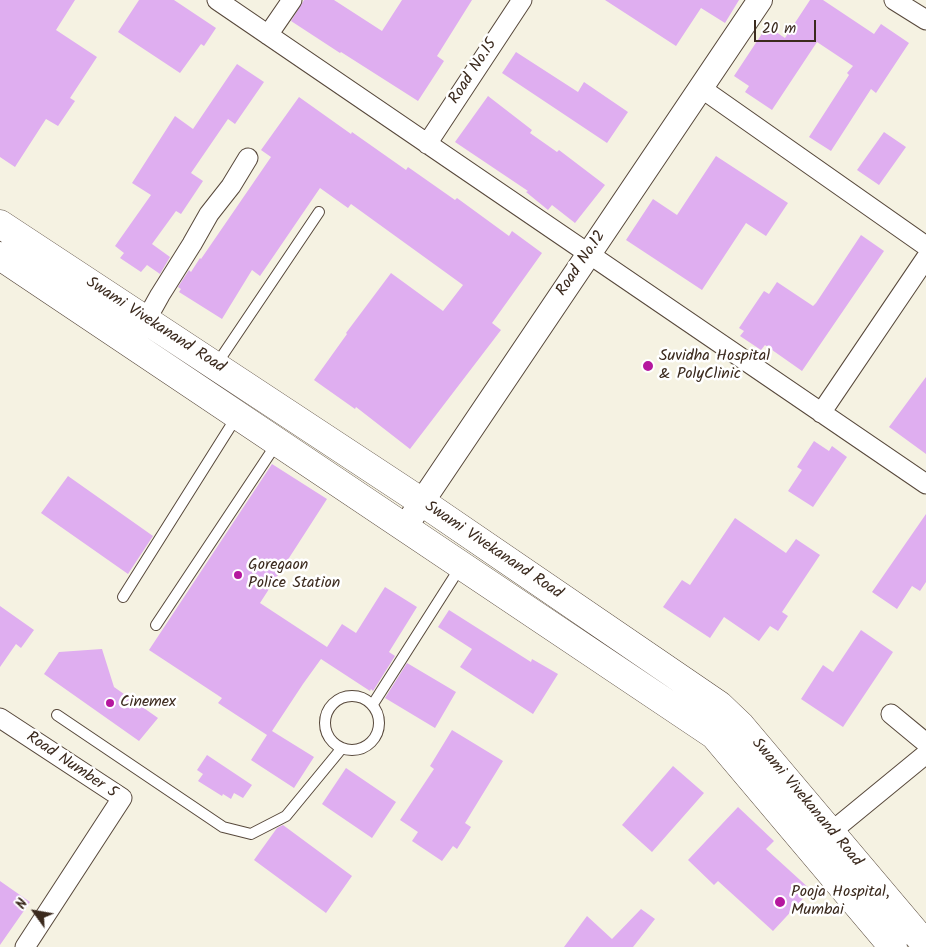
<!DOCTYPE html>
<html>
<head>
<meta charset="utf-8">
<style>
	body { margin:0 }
	#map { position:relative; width:926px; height:947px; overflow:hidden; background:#f5f2e2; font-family:Kalam,sans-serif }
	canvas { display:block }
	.north { position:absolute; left:10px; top:887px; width:50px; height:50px; -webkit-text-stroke:4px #fff; paint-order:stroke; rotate:302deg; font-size:14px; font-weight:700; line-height:20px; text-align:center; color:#3b2a1e }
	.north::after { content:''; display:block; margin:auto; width:18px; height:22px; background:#3b2a1e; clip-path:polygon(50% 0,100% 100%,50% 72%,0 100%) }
	.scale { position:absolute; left:754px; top:20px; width:62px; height:22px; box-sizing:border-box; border:2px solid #3b2a1e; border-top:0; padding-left:6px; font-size:15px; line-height:18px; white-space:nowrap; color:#3b2a1e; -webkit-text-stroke:4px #fff; paint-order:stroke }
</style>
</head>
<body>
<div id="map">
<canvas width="926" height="947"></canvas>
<div class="north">N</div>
<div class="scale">20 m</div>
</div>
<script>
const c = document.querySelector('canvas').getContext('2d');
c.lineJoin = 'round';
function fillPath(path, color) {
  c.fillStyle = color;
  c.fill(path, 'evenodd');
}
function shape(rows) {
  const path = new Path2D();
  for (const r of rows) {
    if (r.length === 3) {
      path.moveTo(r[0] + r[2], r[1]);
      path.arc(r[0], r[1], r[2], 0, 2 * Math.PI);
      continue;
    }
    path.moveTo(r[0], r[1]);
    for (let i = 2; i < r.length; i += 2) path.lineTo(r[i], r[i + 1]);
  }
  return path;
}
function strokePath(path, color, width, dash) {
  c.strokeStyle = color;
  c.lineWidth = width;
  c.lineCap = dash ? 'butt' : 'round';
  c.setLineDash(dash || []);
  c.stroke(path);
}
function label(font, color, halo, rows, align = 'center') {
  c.font = font + ' Kalam,sans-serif';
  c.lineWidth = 5;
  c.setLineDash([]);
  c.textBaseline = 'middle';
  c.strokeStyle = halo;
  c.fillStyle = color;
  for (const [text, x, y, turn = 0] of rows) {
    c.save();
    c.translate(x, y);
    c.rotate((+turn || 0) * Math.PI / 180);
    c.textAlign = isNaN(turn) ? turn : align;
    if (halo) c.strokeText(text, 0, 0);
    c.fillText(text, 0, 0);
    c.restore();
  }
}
fillPath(shape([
	[0,0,75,0,56,30,97,57,70,98,75,101,58,126,46,119,15,167,0,157],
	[139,0,174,0,216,28,204,46,201,44,180,73,118,32],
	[304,0,334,0,382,31,402,0,472,0,437,56,444,61,418,101,341,52,340,53,291,21],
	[605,0,739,0,725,23,701,8,676,46],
	[810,0,823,0,874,34,881,24,909,43,876,93,871,89,831,151,809,137,849,75,847,73,853,66,817,42,772,110,745,92,749,86,734,76,767,26,785,38],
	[516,52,578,92,584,82,628,112,607,143,502,73],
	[237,64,264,82,235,124,228,119,191,173,203,181,181,214,176,211,152,244,170,257,160,274,147,265,141,272,120,258,124,253,115,246,151,195,132,183,175,116,193,129],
	[488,96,532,130,530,133,557,152,559,150,605,185,575,223,552,205,548,210,526,192,528,191,455,142],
	[299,97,351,134,352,132,406,170,408,167,455,200,457,198,509,236,512,231,542,253,492,323,501,330,410,449,356,407,355,409,314,380,347,334,346,333,391,273,443,311,463,285,351,204,348,208,320,188,260,276,252,270,222,319,179,292,181,289,178,287,189,270,191,272,200,258,201,259,271,157,261,150],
	[884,132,906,147,879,185,857,170],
	[716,156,788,203,766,236,746,223,702,290,626,240,653,199,677,215],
	[861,235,884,251,802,371,765,345,761,350,740,336,744,331,739,328,764,291,769,294,777,282,813,306,816,303],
	[926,377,926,454,889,427],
	[814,441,829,451,832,446,847,457,813,507,788,491,802,470,797,467],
	[272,464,327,499,260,603,327,647,342,624,356,633,385,587,417,607,389,652,395,656,373,691,371,689,370,691,321,659,303,684,272,731,314,757,294,788,251,760,267,735,218,703,222,698,149,650],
	[68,476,153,536,128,574,41,513],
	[926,514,926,582,920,591,912,586,897,609,872,592],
	[735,518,786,553,796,539,820,555,782,612,788,616,778,631,770,626,759,641,724,617,710,638,663,607,682,580,690,585],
	[0,606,34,630,21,648,16,644,0,667],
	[449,610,531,662,532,659,558,674,533,714,460,667,472,649,438,627],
	[861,630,893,652,843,727,801,699,823,665,833,672],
	[102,649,114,687,158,718,139,741,44,674,59,652],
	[407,663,456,692,435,728,385,698],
	[452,730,503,761,465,823,471,827,457,849,453,846,442,861,412,841,418,832,400,820,434,769,430,766],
	[207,755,252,785,243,798,234,793,231,799,223,794,222,796,198,781,203,774,197,770],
	[673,766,704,793,652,852,622,825],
	[346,768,396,802,372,838,322,804],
	[738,807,774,841,766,849,811,890,773,931,718,881,714,885,688,860],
	[283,825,352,876,326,913,254,860,277,828],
	[0,881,30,902,0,945],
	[641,909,655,919,633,947,564,947,587,916,612,939]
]), '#dfaef0');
const service = shape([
	[216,365,319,212],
	[123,597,237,416],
	[156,625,277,443],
	[352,723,27],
	[373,704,461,566],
	[57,715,223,827,251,834,286,816,342,748]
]);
const minor = shape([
	[217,0,926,484],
	[894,0,926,20],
	[268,35,292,0],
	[701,88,926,246],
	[427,144,522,0],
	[146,320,160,295,192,244,209,214,231,186,248,158],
	[821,413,926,258],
	[891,714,926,743],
	[0,718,122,798,25,947],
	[831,832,926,754]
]);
const tertiary = shape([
	[405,527,760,0]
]);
const primary = shape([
	[0,224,422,502,719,705,741,726,926,945],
	[0,256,714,735,893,947]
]);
strokePath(service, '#57483b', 12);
strokePath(minor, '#57483b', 21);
strokePath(tertiary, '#57483b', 26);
strokePath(primary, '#57483b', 29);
strokePath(service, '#fff', 10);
strokePath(minor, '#fff', 19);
strokePath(tertiary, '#fff', 24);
strokePath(primary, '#fff', 28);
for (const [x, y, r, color] of [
	[648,366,6,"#b5179e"],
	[238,575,5,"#b5179e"],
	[110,703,5,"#b5179e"],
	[780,902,6,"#b5179e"]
]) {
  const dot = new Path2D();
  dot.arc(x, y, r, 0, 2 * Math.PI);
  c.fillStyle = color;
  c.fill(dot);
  strokePath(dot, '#fff', 2);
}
label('16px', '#3b2a1e', '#fff', [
	["Road No.15",474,72,-57],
	["Road No.12",582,264,-56],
	["Swami Vivekanand Road",155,326,33],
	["Swami Vivekanand Road",493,551,34],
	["Road Number 5",71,766,34],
	["Swami Vivekanand Road",806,803,50]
]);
label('16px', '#3b2a1e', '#fff', [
	["Suvidha Hospital",659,357],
	["& PolyClinic",659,375],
	["Goregaon",248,566],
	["Police Station",248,584],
	["Cinemex",120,703],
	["Pooja Hospital,",791,893],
	["Mumbai",791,911]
], 'left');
</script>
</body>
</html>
